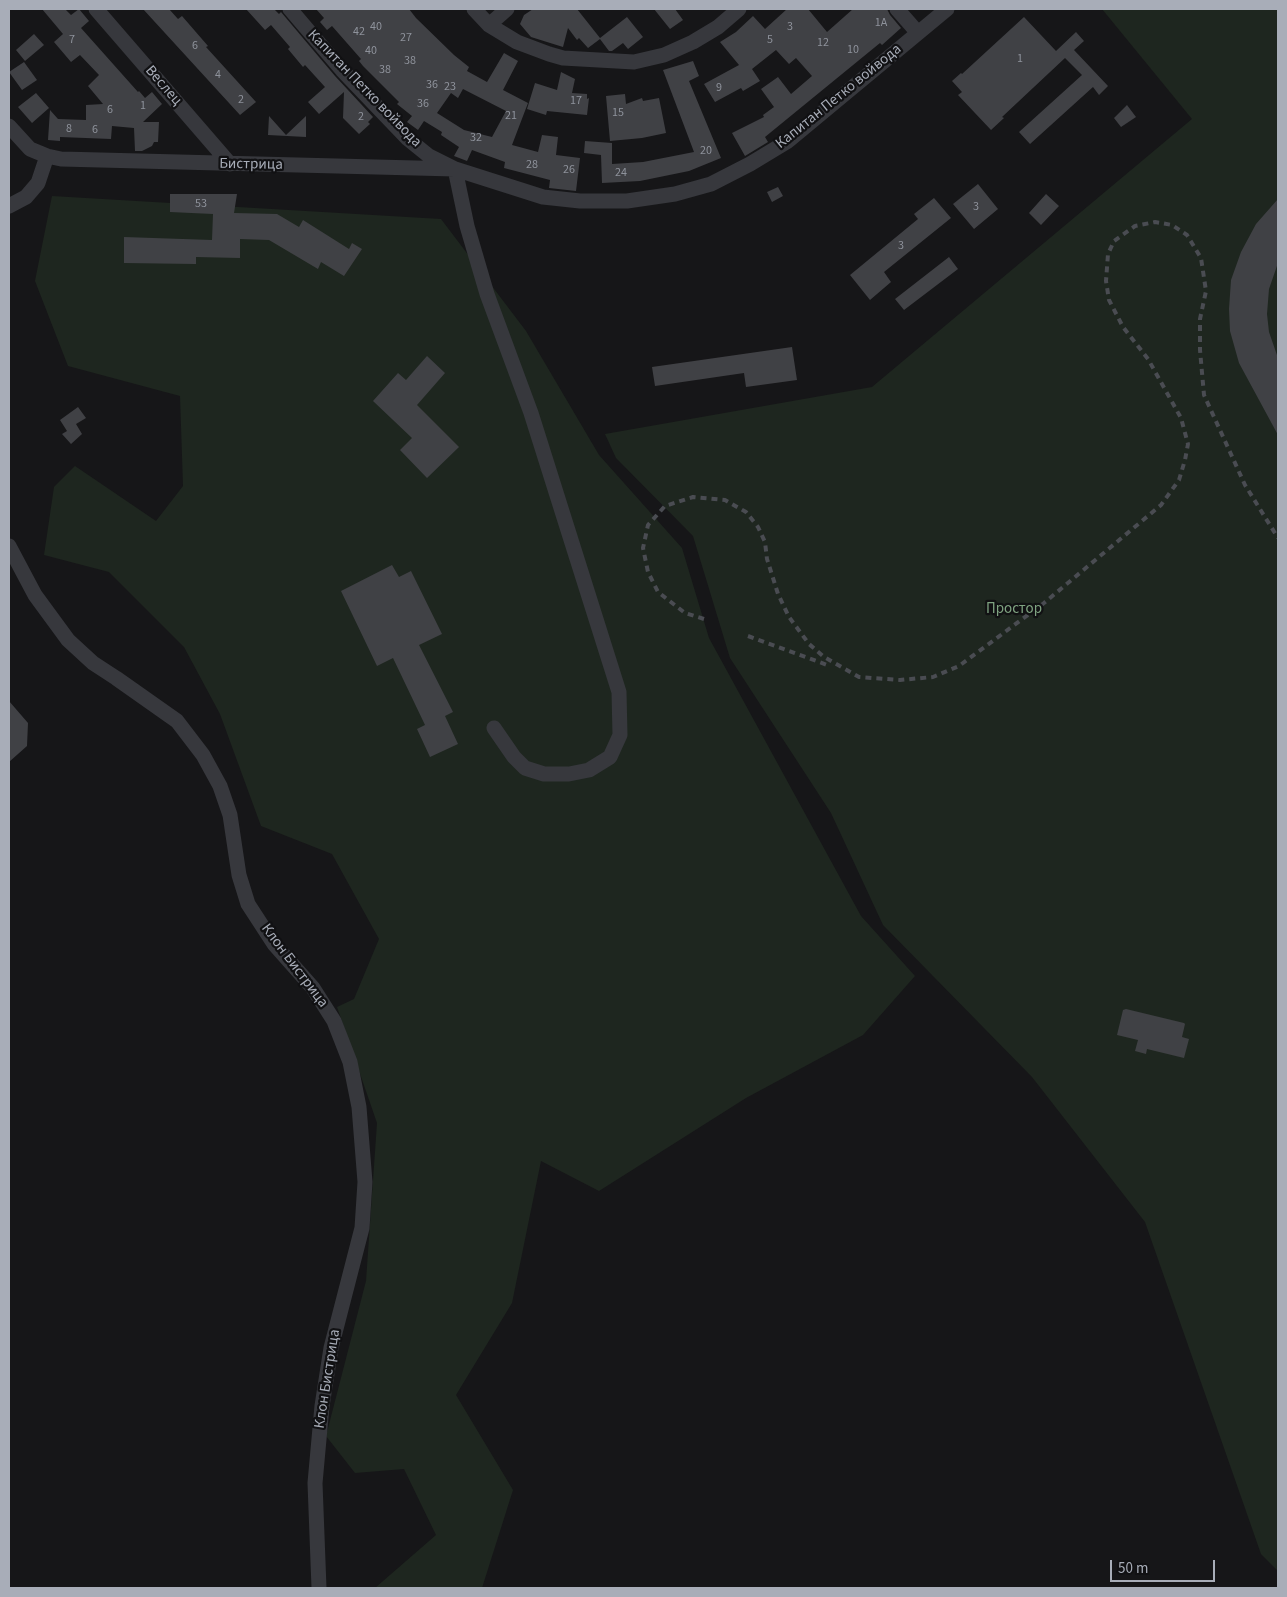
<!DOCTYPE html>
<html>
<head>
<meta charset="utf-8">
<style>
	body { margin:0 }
	#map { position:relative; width:1287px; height:1597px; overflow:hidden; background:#161618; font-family:"Source Sans 3",sans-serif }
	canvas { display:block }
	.frame { position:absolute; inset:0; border:10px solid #a8adb8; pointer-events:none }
	.scale { position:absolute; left:1110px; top:1560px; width:105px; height:22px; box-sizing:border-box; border:2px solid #a8adb8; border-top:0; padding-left:6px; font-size:15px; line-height:18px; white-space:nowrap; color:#a8adb8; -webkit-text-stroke:4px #111113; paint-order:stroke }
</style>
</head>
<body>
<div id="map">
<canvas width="1287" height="1597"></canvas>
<div class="frame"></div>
<div class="scale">50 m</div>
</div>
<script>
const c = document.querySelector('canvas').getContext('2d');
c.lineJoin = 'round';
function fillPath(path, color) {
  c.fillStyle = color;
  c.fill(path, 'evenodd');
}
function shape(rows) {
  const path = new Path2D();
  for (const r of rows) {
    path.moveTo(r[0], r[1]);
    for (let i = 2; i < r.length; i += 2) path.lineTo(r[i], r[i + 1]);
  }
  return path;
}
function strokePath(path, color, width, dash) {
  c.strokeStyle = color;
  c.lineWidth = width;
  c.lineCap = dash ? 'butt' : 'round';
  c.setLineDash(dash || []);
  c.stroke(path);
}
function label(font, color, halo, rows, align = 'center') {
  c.font = font + ' "Source Sans 3",sans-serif';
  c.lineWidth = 4.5;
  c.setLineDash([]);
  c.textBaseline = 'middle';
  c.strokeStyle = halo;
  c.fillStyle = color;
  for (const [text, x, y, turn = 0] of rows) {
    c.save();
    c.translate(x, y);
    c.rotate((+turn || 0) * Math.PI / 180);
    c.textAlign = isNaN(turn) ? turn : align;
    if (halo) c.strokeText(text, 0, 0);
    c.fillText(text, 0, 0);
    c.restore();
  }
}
fillPath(shape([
	[1102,9,1278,9,1278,1571,1261,1554,1145,1222,1032,1077,883,925,831,813,730,658,693,536,616,458,605,434,872,387,1192,119],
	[52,196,441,219,526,331,599,455,682,548,709,638,861,916,915,976,863,1035,746,1098,599,1191,541,1161,512,1303,456,1395,513,1490,482,1588,375,1588,436,1535,404,1469,355,1473,326,1436,366,1281,377,1123,337,1007,354,999,379,939,332,854,261,826,220,714,184,647,109,572,44,555,54,487,75,466,156,521,183,486,180,396,68,366,35,281]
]), '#1e261f');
fillPath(shape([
	[42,9,65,9,71,15,79,9,89,21,81,28,138,92,139,91,145,98,152,92,162,104,143,122,159,122,158,142,154,142,152,146,142,151,135,151,134,128,112,126,111,139,60,137,60,141,48,140,50,110,58,119,86,120,86,105,103,104,88,86,99,75,80,55,71,62,54,42,63,34],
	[143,9,169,9,178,19,182,16,208,46,206,47,256,102,240,115],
	[246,9,274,9,279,14,281,12,335,76,373,117,368,122,370,124,359,134,343,118,344,92,319,114,308,102,325,87,305,65,303,67,288,49,290,47,271,25,265,30],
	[316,9,409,9,416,18,454,55,469,67,467,71,487,82,504,53,518,61,503,90,528,103,512,145,538,152,542,135,558,137,556,155,580,158,576,191,549,188,550,180,504,168,505,162,472,150,467,161,454,156,459,147,441,135,442,132,424,121,418,130,407,122,412,116,397,104,399,102,363,66,359,61,361,59,332,26,327,30,320,22,324,18],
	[463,89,506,111,492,137,464,130,437,113,451,93,458,98],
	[533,9,577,9,600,38,627,17,643,37,628,49,623,43,612,51,609,51,600,39,588,48,579,38,577,40,568,28,563,47,531,37,520,24,524,15],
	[654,9,675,9,683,20,670,29],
	[787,9,808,9,827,32,853,9,887,9,890,15,901,28,882,45,880,43,765,137,768,142,745,156,732,133,764,117,763,115,774,107,761,89,778,77,791,94,812,76,796,58,789,64,776,50,752,69,760,81,743,91,741,88,715,102,704,84,739,65,720,42,736,32,753,16,765,29],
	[1024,17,1056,51,1076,32,1084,41,1074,50,1108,86,1099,95,1093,87,1030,144,1019,132,1082,75,1065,58,1002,117,1004,118,991,130,958,95,962,92,952,81,961,73,962,74],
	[34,34,44,45,25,61,16,50],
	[693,61,699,76,689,81,721,158,689,171,640,181,602,183,601,155,584,153,585,141,612,143,612,164,643,162,694,152,663,70],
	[24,62,37,80,22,90,9,72],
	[561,72,575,79,572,93,587,94,587,99,589,98,587,115,547,111,546,115,527,109,535,83,557,90],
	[36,93,49,108,32,123,18,107],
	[625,94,626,104,642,98,643,101,659,98,666,133,642,138,610,141,606,96],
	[1127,105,1136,117,1121,127,1114,118],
	[269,116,286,135,306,116,306,137,268,135],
	[978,184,998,209,974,229,953,204],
	[778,187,783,196,772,202,767,192],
	[170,194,237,194,234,213,277,214,299,227,303,220,349,249,352,243,362,249,344,276,321,262,318,269,269,240,240,239,240,258,196,257,196,264,124,263,124,237,212,240,213,214,170,212],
	[1046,194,1059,206,1041,225,1029,213],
	[934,198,951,218,884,272,891,282,870,300,850,275,918,219,914,214],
	[1278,199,1278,263,1269,289,1267,314,1269,332,1278,358,1278,435,1239,363,1230,331,1229,309,1231,280,1241,252,1256,224],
	[949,257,958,269,904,310,895,299],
	[792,347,797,380,746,387,744,373,655,386,652,367],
	[427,356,445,373,417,405,459,447,427,478,400,450,412,438,373,401,398,373,406,380],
	[78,407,86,418,76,424,82,434,71,444,62,434,67,431,60,420],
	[392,565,399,577,411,571,442,634,419,645,453,712,445,716,458,744,430,757,417,729,425,725,393,658,377,666,341,591],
	[9,701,28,723,27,746,9,762],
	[1126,1009,1184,1023,1185,1024,1182,1037,1189,1039,1184,1058,1147,1049,1146,1054,1135,1051,1138,1040,1117,1035,1123,1010]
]), '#404145');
strokePath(shape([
	[96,9,230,164],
	[290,9,342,70,408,139,429,156,455,169,543,197,580,201,627,201,675,194,711,184,750,164,788,141,947,9],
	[474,9,489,25,517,42,549,54,563,58,634,62,664,55,693,42,718,27,739,9],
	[897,9,918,33],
	[489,25,507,9],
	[9,126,30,149,47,156,61,159,455,169,467,226,487,294,531,413,619,692,620,735,610,757,589,770,569,774,544,774,525,768,514,757,494,728],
	[9,206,26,197,38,183,47,156],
	[9,546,35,595,68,640,93,663,116,678,177,721,203,755,220,786,230,815,239,875,248,904,274,944,313,988,334,1021,350,1062,359,1107,365,1182,362,1228,331,1348,322,1406,315,1483,319,1588]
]), '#37383d', 15);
strokePath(shape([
	[704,619,685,613,658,592,648,572,643,548,648,525,665,506,693,497,725,500,746,512,758,527,765,542,767,559,778,594,789,617,809,644,824,657,859,677,900,680,933,677,959,666,1044,603,1161,505,1179,480,1185,460,1188,444,1181,418,1148,359,1123,327,1109,300,1106,281,1108,254,1114,241,1135,226,1155,222,1172,225,1187,235,1201,258,1206,291,1200,319,1200,350,1204,395,1245,485,1278,538],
	[748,636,830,666]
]), '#4a4c52', 4, [6, 5]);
label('12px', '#8e929b', null, [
	["1А",881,23],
	["40",376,27],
	["3",790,27],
	["42",359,32],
	["27",406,38],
	["7",72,40],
	["5",770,40],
	["12",823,43],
	["6",195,46],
	["10",853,50],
	["40",371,51],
	["1",1020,59],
	["38",410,61],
	["38",385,70],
	["4",218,75],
	["36",432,85],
	["23",450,87],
	["9",719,88],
	["2",241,100],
	["17",576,101],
	["36",423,104],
	["1",143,106],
	["6",110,110],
	["15",618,113],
	["21",511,116],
	["2",361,117],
	["8",69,129],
	["6",95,130],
	["32",476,138],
	["20",706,151],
	["28",532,165],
	["26",569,170],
	["24",621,173],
	["53",201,204],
	["3",976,207],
	["3",901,246]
]);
label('15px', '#a8adb8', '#111113', [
	["Веслец",163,86,49],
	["Капитан Петко войвода",364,89,46],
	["Капитан Петко войвода",839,97,-39],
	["Бистрица",251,165,1],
	["Клон Бистрица",294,966,53],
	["Клон Бистрица",328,1379,-81]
]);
label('15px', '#7fa381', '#111113', [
	["Простор",1014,610]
]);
</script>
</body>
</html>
